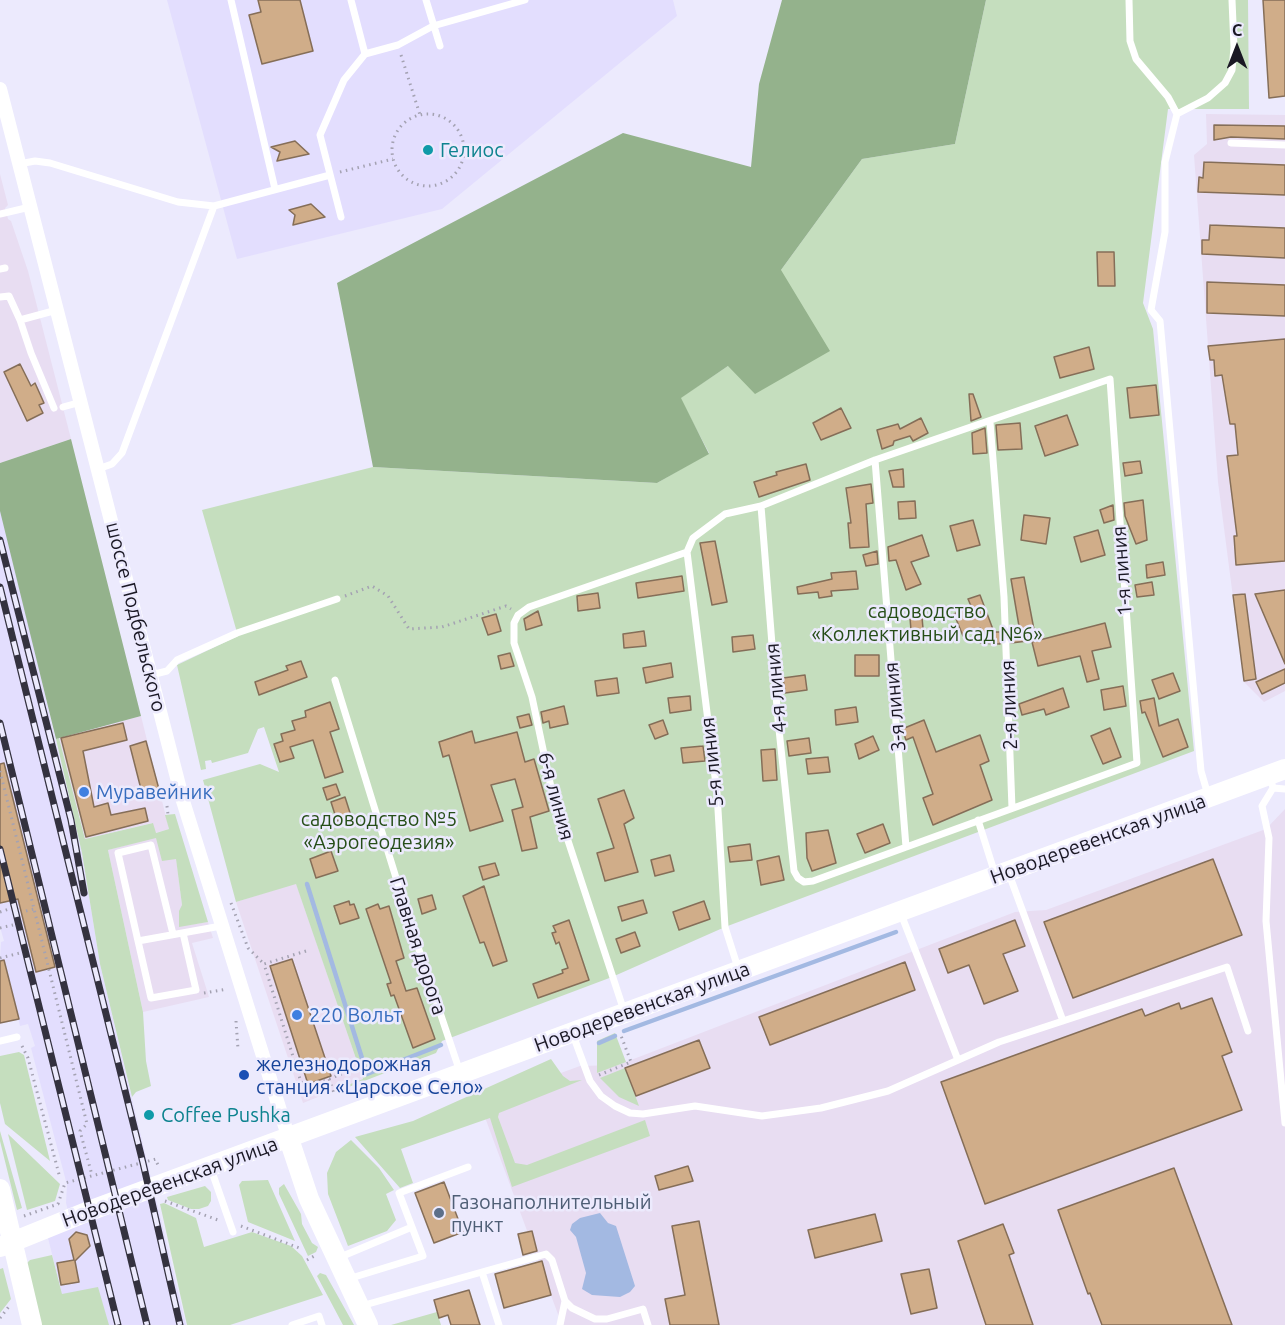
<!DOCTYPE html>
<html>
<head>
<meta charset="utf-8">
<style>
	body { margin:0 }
	#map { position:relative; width:1285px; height:1325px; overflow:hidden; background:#eceafd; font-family:Ubuntu,sans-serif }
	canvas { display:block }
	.north { position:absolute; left:1207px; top:18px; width:60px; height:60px; -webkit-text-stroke:4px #eceafd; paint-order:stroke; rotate:0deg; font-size:16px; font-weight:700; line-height:24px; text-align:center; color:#1a1824 }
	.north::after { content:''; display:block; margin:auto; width:21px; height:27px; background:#1a1824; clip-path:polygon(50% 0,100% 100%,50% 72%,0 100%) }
</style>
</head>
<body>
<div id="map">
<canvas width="1285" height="1325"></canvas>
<div class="north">С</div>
</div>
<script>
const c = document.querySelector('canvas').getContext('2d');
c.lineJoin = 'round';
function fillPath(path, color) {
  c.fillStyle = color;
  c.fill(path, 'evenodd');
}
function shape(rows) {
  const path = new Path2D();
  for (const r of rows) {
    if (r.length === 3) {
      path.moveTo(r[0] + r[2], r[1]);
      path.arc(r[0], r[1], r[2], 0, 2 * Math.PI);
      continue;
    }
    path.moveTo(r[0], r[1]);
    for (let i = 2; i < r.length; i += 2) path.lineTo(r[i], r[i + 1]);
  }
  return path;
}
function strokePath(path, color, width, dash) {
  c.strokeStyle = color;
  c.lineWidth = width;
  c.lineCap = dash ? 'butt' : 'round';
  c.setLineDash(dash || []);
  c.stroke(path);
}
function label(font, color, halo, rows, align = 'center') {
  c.font = font + ' Ubuntu,sans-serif';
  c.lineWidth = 5;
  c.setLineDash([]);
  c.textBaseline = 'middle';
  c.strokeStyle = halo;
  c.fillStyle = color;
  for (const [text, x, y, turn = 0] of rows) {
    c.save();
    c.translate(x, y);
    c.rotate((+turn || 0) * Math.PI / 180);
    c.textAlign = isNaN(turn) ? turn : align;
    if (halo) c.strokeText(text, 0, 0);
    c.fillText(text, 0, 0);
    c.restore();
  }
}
fillPath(shape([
	[141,716,169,829,155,833,152,823,85,839,59,738],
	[296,883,363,1079,303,1103,236,902]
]), '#e9ddf2');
fillPath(shape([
	[1206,114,1285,115,1285,691,1264,702,1244,682,1218,482,1194,155,1207,144],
	[0,174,8,205,5,208,8,219,11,221,28,271,71,439,0,463],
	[1285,809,1285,1325,562,1325,483,1112,495,1097,580,1066,618,1065,1015,912,1046,910,1266,829],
	[156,837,176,858,182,905,179,926,208,922,213,938,192,943,209,997,143,1012,108,850]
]), '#e8ddf2');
fillPath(shape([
	[167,0,673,0,677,16,442,209,237,259],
	[0,475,17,575,82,853,100,964,186,1325,104,1325,62,1294,48,1238,72,1226,66,1203,67,1185,31,1048,35,1046,28,1024,20,1026,5,963,1,964,0,958,1,942,4,941,0,927,0,903,8,901,0,868]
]), '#e3defe');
fillPath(shape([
	[986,0,1248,0,1249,109,1168,109,1143,303,1153,329,1194,751,725,927,612,977,442,1041,436,1053,336,1092,335,1090,363,1079,296,884,236,902,203,780,260,764,279,772,264,727,258,729,248,753,212,763,211,760,205,761,206,769,201,770,177,665,238,636,202,510,373,467,657,483,709,453,680,398,728,366,781,270,862,159,955,144],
	[59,738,85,839,153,823,156,833,169,829,165,815,175,814,208,922,179,927,179,911,182,905,176,859,162,861,156,838,108,850,143,1012,146,1061,151,1086,136,1092,132,1097,100,964,82,853,56,739],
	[615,1033,626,1062,597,1073,597,1041],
	[19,1052,24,1055,50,1161,5,1124,0,1103,0,1056],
	[551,1059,563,1076,570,1081,582,1080,499,1113,498,1117,515,1163,527,1165,645,1120,650,1136,512,1187,490,1118,401,1149,413,1183,400,1188,355,1137,413,1121],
	[625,1068,639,1106,619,1097,600,1078],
	[0,1131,22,1208,17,1210,0,1141],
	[8,1134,60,1184,55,1201,27,1210],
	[351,1140,379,1168,394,1190,386,1194,396,1220,387,1231,348,1246,328,1194,327,1173,336,1152],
	[268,1180,295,1241,248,1222,239,1185,242,1181],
	[284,1184,301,1214,302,1224,312,1243,318,1247,316,1252,308,1256,279,1194,279,1188],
	[205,1186,211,1192,211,1201,208,1206,199,1209,191,1209,168,1200,167,1197],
	[164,1203,196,1218,204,1247,252,1232,291,1246,302,1256,323,1295,230,1325,187,1325,160,1204],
	[52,1255,62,1294,98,1287,109,1325,40,1325,26,1264,30,1260],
	[3,1268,11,1299,0,1313,0,1269],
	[320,1273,326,1275,354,1325,343,1325,317,1276],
	[437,1312,441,1325,391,1325]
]), '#c5debe');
fillPath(shape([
	[782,0,986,0,955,144,862,159,781,270,830,351,755,394,728,366,681,398,709,454,657,483,373,467,337,283,623,133,751,167,759,84],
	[71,439,141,716,56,739,0,511,0,463]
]), '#94b28c');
fillPath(shape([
	[600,1213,608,1223,616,1226,635,1286,630,1292,620,1297,592,1295,582,1289,586,1273,576,1237,570,1230,572,1224,580,1218]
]), '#a3b9e2');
strokePath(shape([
	[307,884,367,1074,441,1045],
	[624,1031,896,932],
	[599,1043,615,1036]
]), '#a3b9e2', 4.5);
const building = shape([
	[258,0,300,0,313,51,262,64,249,15,261,12,258,0],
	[1263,0,1285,0,1285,96,1269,98,1263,0],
	[1214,125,1285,126,1285,139,1231,137,1214,140,1214,125],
	[295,141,309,154,277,161,280,152,271,147,295,141],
	[1204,162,1285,165,1285,195,1198,192,1199,177,1203,178,1204,162],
	[311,204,325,217,293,225,295,215,289,210,311,204],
	[1210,225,1285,228,1285,258,1202,254,1202,240,1209,240,1210,225],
	[1097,252,1114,252,1115,286,1098,286,1097,252],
	[1207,282,1285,285,1285,316,1207,313,1207,282],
	[1285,339,1285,561,1236,565,1234,536,1237,536,1227,456,1238,455,1235,424,1230,424,1222,375,1215,376,1214,360,1210,360,1208,346,1285,339],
	[1089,347,1094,369,1060,378,1054,357,1089,347],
	[20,364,31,386,35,383,44,403,39,405,43,413,27,421,4,372,20,364],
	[1156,385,1159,415,1130,418,1127,388,1156,385],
	[969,394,973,394,981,417,971,421,969,394],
	[841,408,851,428,821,440,813,423,841,408],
	[1067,415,1078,445,1045,456,1035,426,1067,415],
	[921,418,928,433,913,441,910,436,894,441,893,445,882,449,877,430,898,424,900,429,921,418],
	[1020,423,1022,449,998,450,996,425,1020,423],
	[985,428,987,453,973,454,972,433,985,428],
	[1140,461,1142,473,1125,476,1123,463,1140,461],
	[806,464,810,480,759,497,754,482,777,475,776,472,806,464],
	[903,469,904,487,893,487,889,471,903,469],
	[871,484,873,503,866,504,869,547,850,548,848,523,851,523,846,488,871,484],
	[1143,500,1147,540,1136,544,1125,516,1124,503,1143,500],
	[915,501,916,518,899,519,898,502,915,501],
	[1113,505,1114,520,1104,523,1100,510,1113,505],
	[1024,515,1050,518,1046,544,1021,540,1024,515],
	[973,520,980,545,957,551,950,526,973,520],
	[1098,530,1105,555,1081,562,1074,537,1098,530],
	[922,535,929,556,911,562,921,584,906,590,896,560,889,561,888,547,922,535],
	[715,541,727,602,712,605,700,543,715,541],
	[877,551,878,564,866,566,863,555,877,551],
	[1163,562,1165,575,1147,578,1146,565,1163,562],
	[856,571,858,589,831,591,832,596,819,598,818,592,798,594,797,587,832,579,831,573,856,571],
	[682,576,684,591,638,598,636,583,682,576],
	[1024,577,1036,640,1011,643,1011,632,1020,632,1011,579,1024,577],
	[1152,582,1154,595,1137,597,1135,585,1152,582],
	[1285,590,1285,664,1255,594,1285,590],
	[598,593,600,608,578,611,577,596,598,593],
	[1245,594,1256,679,1244,681,1233,595,1245,594],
	[980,595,994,632,1000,632,1000,644,980,643,980,628,963,636,954,614,971,606,968,599,980,595],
	[538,611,542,625,526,630,524,619,538,611],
	[496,614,501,631,488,635,482,618,496,614],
	[922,617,924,640,912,642,910,618,922,617],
	[1105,623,1111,647,1092,651,1099,679,1087,682,1080,656,1038,666,1032,642,1105,623],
	[644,631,646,646,624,648,623,634,644,631],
	[753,635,755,649,733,652,732,637,753,635],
	[510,653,514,666,501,669,498,656,510,653],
	[855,655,879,655,879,676,855,676,855,655],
	[301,661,307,677,259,695,255,682,288,670,286,666,301,661],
	[671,663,673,677,646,683,643,668,671,663],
	[1285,669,1285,683,1262,694,1256,682,1285,669],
	[1173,673,1180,691,1159,699,1152,680,1173,673],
	[805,675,807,690,785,693,783,678,805,675],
	[617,678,619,693,597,696,595,681,617,678],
	[1123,686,1126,706,1104,710,1101,690,1123,686],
	[1063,688,1069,707,1046,715,1044,709,1022,715,1019,704,1063,688],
	[690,696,691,710,670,713,668,698,690,696],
	[1154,698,1159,726,1178,719,1188,747,1163,757,1145,712,1142,713,1140,701,1154,698],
	[330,702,339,729,330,732,343,772,325,778,313,740,290,747,294,758,280,762,274,744,283,741,281,734,295,730,292,721,306,717,305,711,330,702],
	[564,706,568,724,550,728,549,721,543,723,541,712,564,706],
	[856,707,858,722,836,725,835,710,856,707],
	[529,714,532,725,520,728,517,717,529,714],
	[663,720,668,734,655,739,649,725,663,720],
	[924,720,936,752,980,735,989,761,980,765,992,800,933,825,923,798,933,794,913,737,906,740,902,729,924,720],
	[123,723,127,740,83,751,94,807,108,803,111,815,145,808,148,821,86,837,61,738,123,723],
	[1110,728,1121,757,1103,764,1091,736,1110,728],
	[472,731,475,743,517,732,525,762,534,759,549,811,530,817,537,848,522,851,512,810,523,807,515,779,491,785,503,821,470,831,449,755,443,757,439,742,472,731],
	[873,736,879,750,859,759,855,744,873,736],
	[809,738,811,753,789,756,787,741,809,738],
	[146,741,160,793,143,797,130,746,146,741],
	[703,746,705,761,683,763,681,748,703,746],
	[775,749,777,780,763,781,761,750,775,749],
	[828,757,830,772,808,774,806,759,828,757],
	[4,763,55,967,36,972,18,899,0,903,0,764,4,763],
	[336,784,340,795,327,800,323,788,336,784],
	[624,790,634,818,624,824,638,872,605,881,597,853,614,848,598,799,624,790],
	[345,797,351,816,337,821,331,802,345,797],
	[883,824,890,843,865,853,857,834,883,824],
	[828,830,836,863,812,871,807,858,806,833,828,830],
	[750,844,752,860,730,862,728,847,750,844],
	[331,851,338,871,316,878,310,859,331,851],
	[670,855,674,871,655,876,651,860,670,855],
	[779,856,784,880,761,885,757,861,779,856],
	[1213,859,1242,935,1073,998,1044,922,1213,859],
	[495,863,499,875,483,880,479,867,495,863],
	[484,886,507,961,493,966,484,942,480,943,463,896,484,886],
	[432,895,436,909,422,914,418,899,432,895],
	[643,900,647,913,622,921,618,907,643,900],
	[349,901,350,905,354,904,359,918,340,924,334,906,349,901],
	[704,901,710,919,679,930,673,912,704,901],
	[378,904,380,909,389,906,404,958,396,961,406,991,417,988,435,1039,413,1048,394,995,391,996,387,984,391,983,366,909,378,904],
	[569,920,589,980,538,998,533,984,563,973,562,970,568,968,559,942,556,944,552,933,556,932,553,926,569,920],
	[1015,920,1025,946,1003,954,1018,991,984,1004,969,965,948,973,939,949,1015,920],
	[635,932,640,946,621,953,616,939,635,932],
	[292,959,331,1076,308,1084,270,966,292,959],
	[4,960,19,1019,0,1023,0,961,4,960],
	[905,962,915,990,770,1045,759,1017,905,962],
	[1212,998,1232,1052,1222,1056,1242,1110,985,1204,941,1082,1142,1009,1145,1016,1179,1003,1181,1009,1212,998],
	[699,1040,710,1068,636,1096,625,1068,699,1040],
	[688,1166,693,1181,659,1190,655,1176,688,1166],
	[1174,1168,1232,1325,1102,1325,1090,1293,1088,1294,1058,1210,1174,1168],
	[444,1182,463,1232,434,1243,415,1193,444,1182],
	[875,1214,882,1241,815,1258,808,1230,875,1214],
	[699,1221,719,1325,670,1325,665,1299,685,1295,672,1226,699,1221],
	[1003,1224,1014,1253,1009,1255,1033,1325,986,1325,958,1241,1003,1224],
	[532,1231,537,1251,523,1255,518,1234,532,1231],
	[76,1232,87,1235,90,1246,75,1261,79,1282,61,1285,57,1263,74,1260,69,1239,76,1232],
	[542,1261,551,1295,504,1308,495,1274,542,1261],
	[929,1269,937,1308,911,1314,901,1274,929,1269],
	[469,1290,480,1325,451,1325,448,1315,439,1318,434,1300,469,1290]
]);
fillPath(building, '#d0ad89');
strokePath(building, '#856e58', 1.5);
strokePath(shape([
	[401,55,420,115],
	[428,150,36],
	[340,172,393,159],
	[345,596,372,586,388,596,409,629,442,627,506,606,511,609],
	[0,771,87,1124,80,1131,92,1175],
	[167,806,168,815],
	[231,903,248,948,264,964],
	[26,911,34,909],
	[0,912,9,909],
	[0,928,13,925],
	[306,951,264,964,301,1082,309,1086,347,1072],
	[0,958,20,953],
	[204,993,227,989],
	[236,1021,238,1049],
	[22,1046,28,1058,60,1178],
	[599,1075,631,1062,620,1033],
	[329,1079,335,1096],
	[157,1163,158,1165],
	[165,1201,218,1220],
	[24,1216,58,1204,65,1183,156,1159],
	[241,1226,302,1249],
	[307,1260,316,1255],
	[0,1318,10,1305]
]), '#a4a2b2', 3, [1.5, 4.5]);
strokePath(shape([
	[231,0,275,189],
	[351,0,365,54],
	[426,0,440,46],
	[1129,0,1130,41,1136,59,1168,97,1177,114,1165,162,1165,232,1151,310,1160,321,1201,771,1208,795],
	[1177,114,1208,98,1225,83,1232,70,1234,47,1232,0],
	[1231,143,1285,145],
	[19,164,35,161,50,163,178,202,214,206],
	[0,214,30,207],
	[341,217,320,135,344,80,365,54,398,45,433,26,525,0],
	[0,269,5,268],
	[0,297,9,296,20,320],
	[63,407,81,402],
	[54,408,31,353,20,320,57,310],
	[990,422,1004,597,1012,808],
	[875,460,906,847],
	[98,469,112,464,122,453,214,206,330,175],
	[687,552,717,793,725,927,738,968],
	[151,675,167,671,177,660,237,633,337,599],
	[335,680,410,923,460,1072],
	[1272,784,1273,788,1285,789],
	[1273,788,1262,806,1269,838,1266,921,1285,1123],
	[978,820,995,874],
	[1009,874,1063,1021],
	[901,914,958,1060],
	[183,933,196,990,151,998,138,941,221,926],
	[138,941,118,853,151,845,173,934],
	[624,1011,552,792,532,697,514,643,514,623,518,615,529,607,687,552,693,538,725,514,761,506,875,460,1110,379,1137,763,813,881,804,882,798,878,794,871,778,720,761,506],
	[573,1035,590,1081,601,1096,615,1106,630,1113,643,1114,695,1106,762,1116,821,1108,888,1091,999,1042,1227,967,1248,1031],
	[0,1041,17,1037],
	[211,1169,233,1232],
	[338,1258,412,1227],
	[482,1272,499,1325],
	[348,1279,423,1256,399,1193,468,1167],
	[361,1306,546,1254,552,1260,565,1301,572,1308,595,1319,607,1319,643,1309,648,1325],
	[292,1325,319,1316,322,1325],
	[560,1325,565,1301]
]), '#fff', 7);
strokePath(shape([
	[0,89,183,801,289,1139]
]), '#fff', 14);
strokePath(shape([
	[289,1139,309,1199,368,1325],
	[0,1189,32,1325],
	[0,1247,89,1211,1285,769]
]), '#fff', 20);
const rail = shape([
	[0,540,71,820,84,893],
	[0,587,143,1163,180,1325],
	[0,723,147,1325],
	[0,849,118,1325]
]);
strokePath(rail, '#34323f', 7);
strokePath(rail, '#eceafd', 4.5, [14]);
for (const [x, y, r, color] of [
	[428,150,6,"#0f9aa8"],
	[84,792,6,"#3f7fe0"],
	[297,1015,6,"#3f7fe0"],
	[244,1075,6,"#1a4fb4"],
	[149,1115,6,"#0f9aa8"],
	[439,1213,6,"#5c6f8a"]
]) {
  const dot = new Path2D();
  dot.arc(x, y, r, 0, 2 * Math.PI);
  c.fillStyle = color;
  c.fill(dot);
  strokePath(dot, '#eceafd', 2);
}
label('20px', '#0d838f', '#eceafd', [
	["Гелиос",440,150],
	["Coffee Pushka",161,1115]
], 'left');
label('20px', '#1a1824', '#eceafd', [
	["1-я линия",1122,571,-94],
	["шоссе Подбельского",136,617,76],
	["4-я линия",776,688,-95],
	["2-я линия",1009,705,-92],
	["3-я линия",895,707,-95],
	["5-я линия",712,762,-96],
	["6-я линия",556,796,75],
	["Новодеревенская улица",1098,839,-20],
	["Главная дорога",418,946,72],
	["Новодеревенская улица",642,1007,-20],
	["Новодеревенская улица",170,1182,-20]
]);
label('20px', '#264e18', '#eceafd', [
	["садоводство",927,611],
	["«Коллективный сад №6»",927,634],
	["садоводство №5",379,819],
	["«Аэрогеодезия»",379,842]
]);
label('20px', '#366cbe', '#eceafd', [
	["Муравейник",96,792],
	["220 Вольт",309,1015]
], 'left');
label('20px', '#164399', '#eceafd', [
	["железнодорожная",256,1064],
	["станция «Царское Село»",256,1087]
], 'left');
label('20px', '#4e5e75', '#eceafd', [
	["Газонаполнительный",451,1202],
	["пункт",451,1225]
], 'left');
</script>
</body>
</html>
